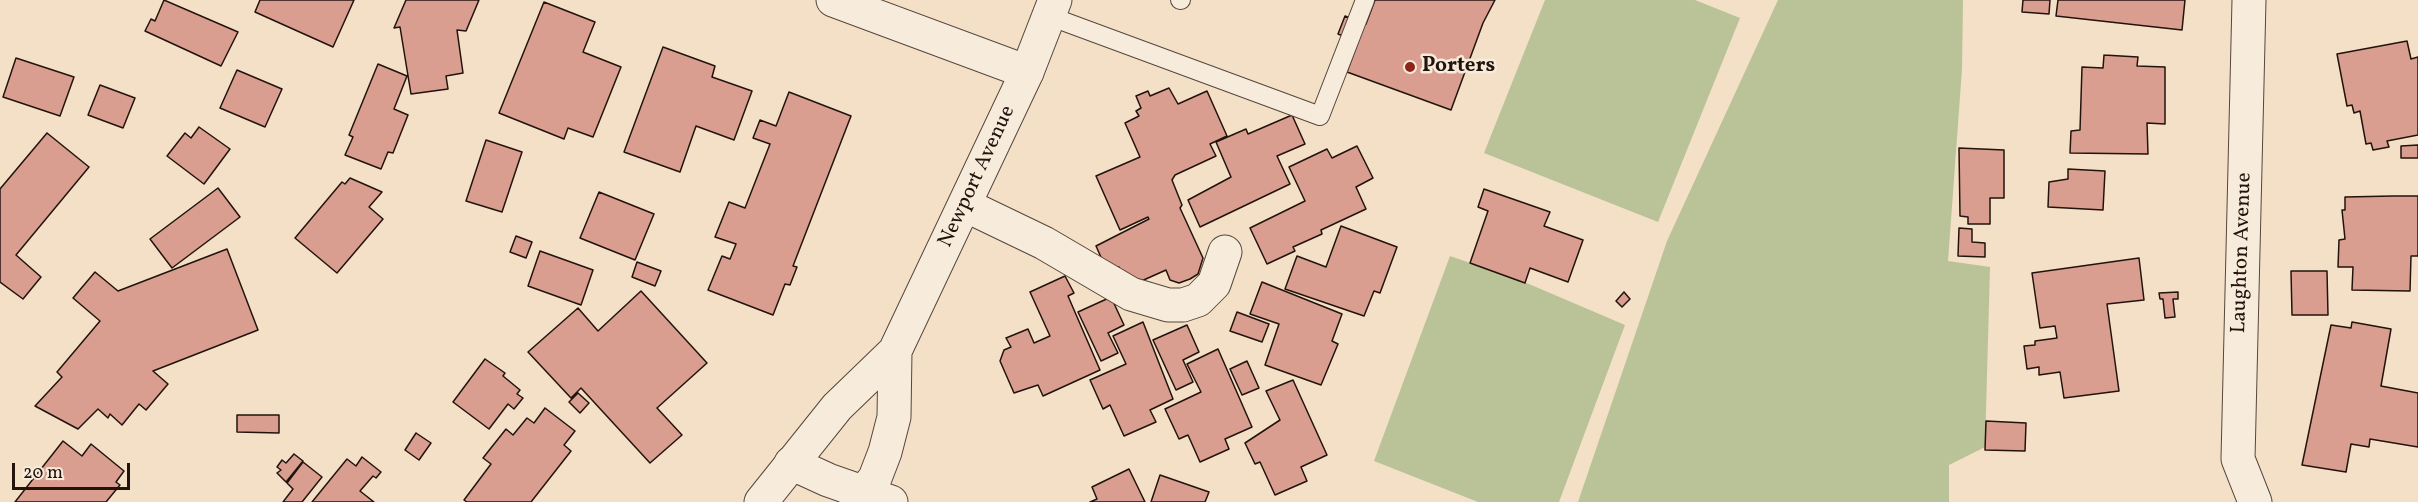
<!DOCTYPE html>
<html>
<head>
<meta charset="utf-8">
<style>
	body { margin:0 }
	#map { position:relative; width:2418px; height:502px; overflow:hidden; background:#f3e0c7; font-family:Vollkorn,serif }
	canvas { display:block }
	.scale { position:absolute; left:12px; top:463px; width:118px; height:27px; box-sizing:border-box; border:3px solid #22130d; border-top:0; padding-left:8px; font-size:18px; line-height:21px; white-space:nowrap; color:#22130d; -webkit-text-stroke:4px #f7ebdb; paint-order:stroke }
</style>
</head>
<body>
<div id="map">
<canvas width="2418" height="502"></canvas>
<div class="scale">20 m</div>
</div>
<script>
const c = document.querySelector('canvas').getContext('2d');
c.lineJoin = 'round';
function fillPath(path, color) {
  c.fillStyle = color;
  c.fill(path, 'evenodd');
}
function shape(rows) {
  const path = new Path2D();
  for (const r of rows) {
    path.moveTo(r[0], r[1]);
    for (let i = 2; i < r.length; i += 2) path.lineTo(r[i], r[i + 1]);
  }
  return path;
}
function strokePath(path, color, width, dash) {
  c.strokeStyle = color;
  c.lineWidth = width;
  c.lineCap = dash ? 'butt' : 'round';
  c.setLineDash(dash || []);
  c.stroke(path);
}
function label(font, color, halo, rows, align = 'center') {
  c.font = font + ' Vollkorn,serif';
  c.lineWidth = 5;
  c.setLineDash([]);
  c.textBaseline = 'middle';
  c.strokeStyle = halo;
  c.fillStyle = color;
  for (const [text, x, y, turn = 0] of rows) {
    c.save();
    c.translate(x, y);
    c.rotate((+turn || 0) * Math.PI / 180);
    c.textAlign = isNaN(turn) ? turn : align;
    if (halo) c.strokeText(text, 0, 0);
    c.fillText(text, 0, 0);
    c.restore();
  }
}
fillPath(shape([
	[1545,0,1695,0,1740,18,1658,222,1484,153],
	[1778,0,1963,0,1962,69,1948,261,1990,267,1985,447,1949,465,1949,502,1578,502,1667,241],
	[1450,256,1522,281,1625,325,1559,502,1478,502,1374,461]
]), '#b9c397');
const building = shape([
	[164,0,238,32,221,66,145,31,151,19,155,21,164,0],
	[260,0,354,0,333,47,255,12,260,0],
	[406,0,479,0,466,31,457,30,463,73,446,76,448,89,411,94,400,27,394,28,406,0],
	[1375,0,1495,0,1483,23,1451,110,1347,72,1358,42,1338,34,1345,16,1366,24,1375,0],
	[2023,0,2050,0,2049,14,2022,12,2023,0],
	[2058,0,2185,0,2182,30,2056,16,2058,0],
	[544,2,595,22,583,52,621,67,593,137,568,128,564,139,499,113,544,2],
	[2407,41,2411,59,2418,57,2418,135,2387,141,2389,147,2373,150,2371,143,2366,144,2360,111,2354,113,2352,105,2347,106,2337,54,2407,41],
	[663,47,715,66,712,77,752,91,734,140,696,126,680,172,624,152,663,47],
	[2104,55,2138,57,2137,66,2165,67,2165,124,2147,123,2148,154,2070,153,2071,131,2080,130,2082,67,2103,68,2104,55],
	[16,58,74,77,60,116,3,97,16,58],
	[378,64,407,76,394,109,408,115,393,153,388,152,381,169,345,155,353,137,349,135,378,64],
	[237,70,282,89,265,127,220,108,237,70],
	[100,85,135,98,123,128,88,115,100,85],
	[1169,88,1178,104,1207,91,1227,136,1210,144,1216,156,1175,175,1172,180,1182,205,1180,208,1203,258,1198,274,1190,279,1179,283,1170,280,1166,270,1128,287,1119,267,1108,273,1096,246,1149,219,1148,217,1120,230,1096,176,1140,157,1125,123,1139,116,1136,111,1141,108,1136,96,1148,91,1150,96,1169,88],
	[789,92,851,116,793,266,797,267,790,285,785,284,773,315,708,290,722,256,730,259,736,244,715,237,729,202,745,208,770,144,753,138,760,120,776,126,789,92],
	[1292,115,1305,144,1277,156,1290,184,1200,227,1188,200,1231,177,1216,142,1246,129,1248,134,1292,115],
	[199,127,230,149,204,184,167,156,185,133,191,138,199,127],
	[47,133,89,167,16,255,41,277,23,299,0,282,0,189,47,133],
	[486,140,522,152,502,212,466,201,486,140],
	[2418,145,2418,158,2401,158,2401,146,2418,145],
	[1357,146,1373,178,1356,187,1366,209,1321,230,1322,234,1293,247,1295,251,1267,264,1250,228,1305,201,1289,167,1327,149,1332,158,1357,146],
	[1959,148,2004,150,2004,198,1990,198,1990,224,1968,224,1968,217,1960,216,1959,148],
	[2068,169,2105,171,2103,210,2048,207,2049,182,2068,179,2068,169],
	[350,178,382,192,369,207,383,219,337,273,295,238,342,182,345,184,350,178],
	[218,188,240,217,172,268,150,239,218,188],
	[1484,189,1550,212,1544,226,1583,240,1568,282,1530,268,1525,283,1470,263,1488,211,1478,207,1484,189],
	[599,192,654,214,635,260,580,238,599,192],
	[2393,196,2418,196,2418,256,2411,256,2410,291,2352,290,2353,267,2338,267,2339,240,2345,239,2342,210,2345,210,2345,197,2393,196],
	[1341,226,1397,247,1380,293,1374,291,1364,316,1285,289,1297,256,1326,267,1341,226],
	[1959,228,1972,229,1972,242,1985,243,1985,257,1958,256,1959,228],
	[516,236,532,242,526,258,510,252,516,236],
	[227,249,258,330,153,371,168,384,146,410,139,404,122,425,110,414,108,418,98,409,78,429,35,406,62,377,57,372,100,321,73,298,95,272,118,291,227,249],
	[540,251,593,270,581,305,528,286,540,251],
	[2139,258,2144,300,2107,304,2119,391,2064,398,2060,372,2039,375,2039,367,2027,369,2024,346,2035,345,2035,341,2057,338,2055,326,2040,328,2032,273,2139,258],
	[637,262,661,271,655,286,632,277,637,262],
	[2291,271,2327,271,2328,315,2292,315,2291,271],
	[1065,276,1074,293,1068,296,1100,370,1043,396,1038,385,1014,393,1000,361,1004,350,1011,347,1006,338,1028,329,1034,343,1050,336,1030,292,1065,276],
	[1262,282,1342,314,1332,341,1338,344,1321,385,1265,365,1279,324,1250,314,1262,282],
	[641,291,707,363,657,408,682,435,650,463,581,388,571,398,528,352,578,308,598,331,641,291],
	[1624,292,1630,299,1622,307,1616,301,1624,292],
	[2178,292,2178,299,2173,299,2175,317,2165,318,2163,299,2160,299,2159,293,2178,292],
	[1111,297,1124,325,1108,333,1118,353,1101,361,1078,312,1111,297],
	[1237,312,1269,324,1262,342,1230,331,1237,312],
	[1143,322,1173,399,1150,410,1156,422,1124,436,1110,405,1103,409,1090,380,1126,364,1113,336,1143,322],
	[2352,322,2391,329,2381,386,2418,393,2418,447,2370,439,2369,447,2351,444,2346,472,2302,465,2331,325,2351,328,2352,322],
	[1187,325,1199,352,1183,360,1193,382,1176,390,1153,340,1187,325],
	[1218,349,1252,427,1225,439,1229,449,1200,462,1188,435,1179,439,1165,409,1201,392,1187,364,1218,349],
	[485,359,505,373,503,376,520,390,517,394,523,398,514,409,508,404,489,429,453,402,485,359],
	[1247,361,1259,388,1242,395,1230,369,1247,361],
	[1293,380,1327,455,1301,467,1307,481,1275,495,1260,462,1255,464,1245,443,1280,420,1266,391,1293,380],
	[578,393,589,403,580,413,569,402,578,393],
	[545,408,575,431,564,445,571,451,531,502,467,502,464,500,491,464,483,458,506,429,513,435,527,418,534,423,545,408],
	[237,415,279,415,279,433,237,432,237,415],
	[1986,421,2026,423,2025,451,1985,450,1986,421],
	[416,433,431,443,419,460,405,450,416,433],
	[63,441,82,456,91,444,124,471,116,482,120,485,106,502,15,502,63,441],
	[294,454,303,461,286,482,277,473,281,470,277,467,282,460,286,463,294,454],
	[362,457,381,472,376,478,373,476,360,491,374,502,312,502,347,459,356,466,362,457],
	[303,462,322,477,302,502,283,502,293,489,287,483,303,462],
	[1129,469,1145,502,1090,502,1097,499,1092,487,1129,469],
	[1160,475,1209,492,1205,502,1151,502,1160,475]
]);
fillPath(building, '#d99e90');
strokePath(building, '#22130d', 1.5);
const service = shape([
	[1180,0,1181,0],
	[1049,16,1320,116,1365,0]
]);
const minor = shape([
	[833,0,1027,72],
	[2249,0,2238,459,2255,502],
	[965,205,1044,243,1131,294,1168,305,1183,305,1198,300,1214,284,1225,252],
	[791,463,828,480,891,502]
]);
const tertiary = shape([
	[761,502,837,407,895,351,1027,72,1055,0],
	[856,502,875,478,885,452,894,417,895,351]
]);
strokePath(service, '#56463c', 20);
strokePath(minor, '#56463c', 35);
strokePath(tertiary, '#56463c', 35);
strokePath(service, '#f7ebdb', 18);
strokePath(minor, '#f7ebdb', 33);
strokePath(tertiary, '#f7ebdb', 33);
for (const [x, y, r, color] of [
	[1410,67,6,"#8f2418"]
]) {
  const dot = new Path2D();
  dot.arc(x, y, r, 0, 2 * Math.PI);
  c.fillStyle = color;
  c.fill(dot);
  strokePath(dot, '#f7ebdb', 2);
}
label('bold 21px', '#22130d', '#f7ebdb', [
	["Porters",1422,67]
], 'left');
label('21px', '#22130d', '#f7ebdb', [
	["Newport Avenue",978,177,-65],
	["Laughton Avenue",2243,253,-88]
]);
</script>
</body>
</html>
